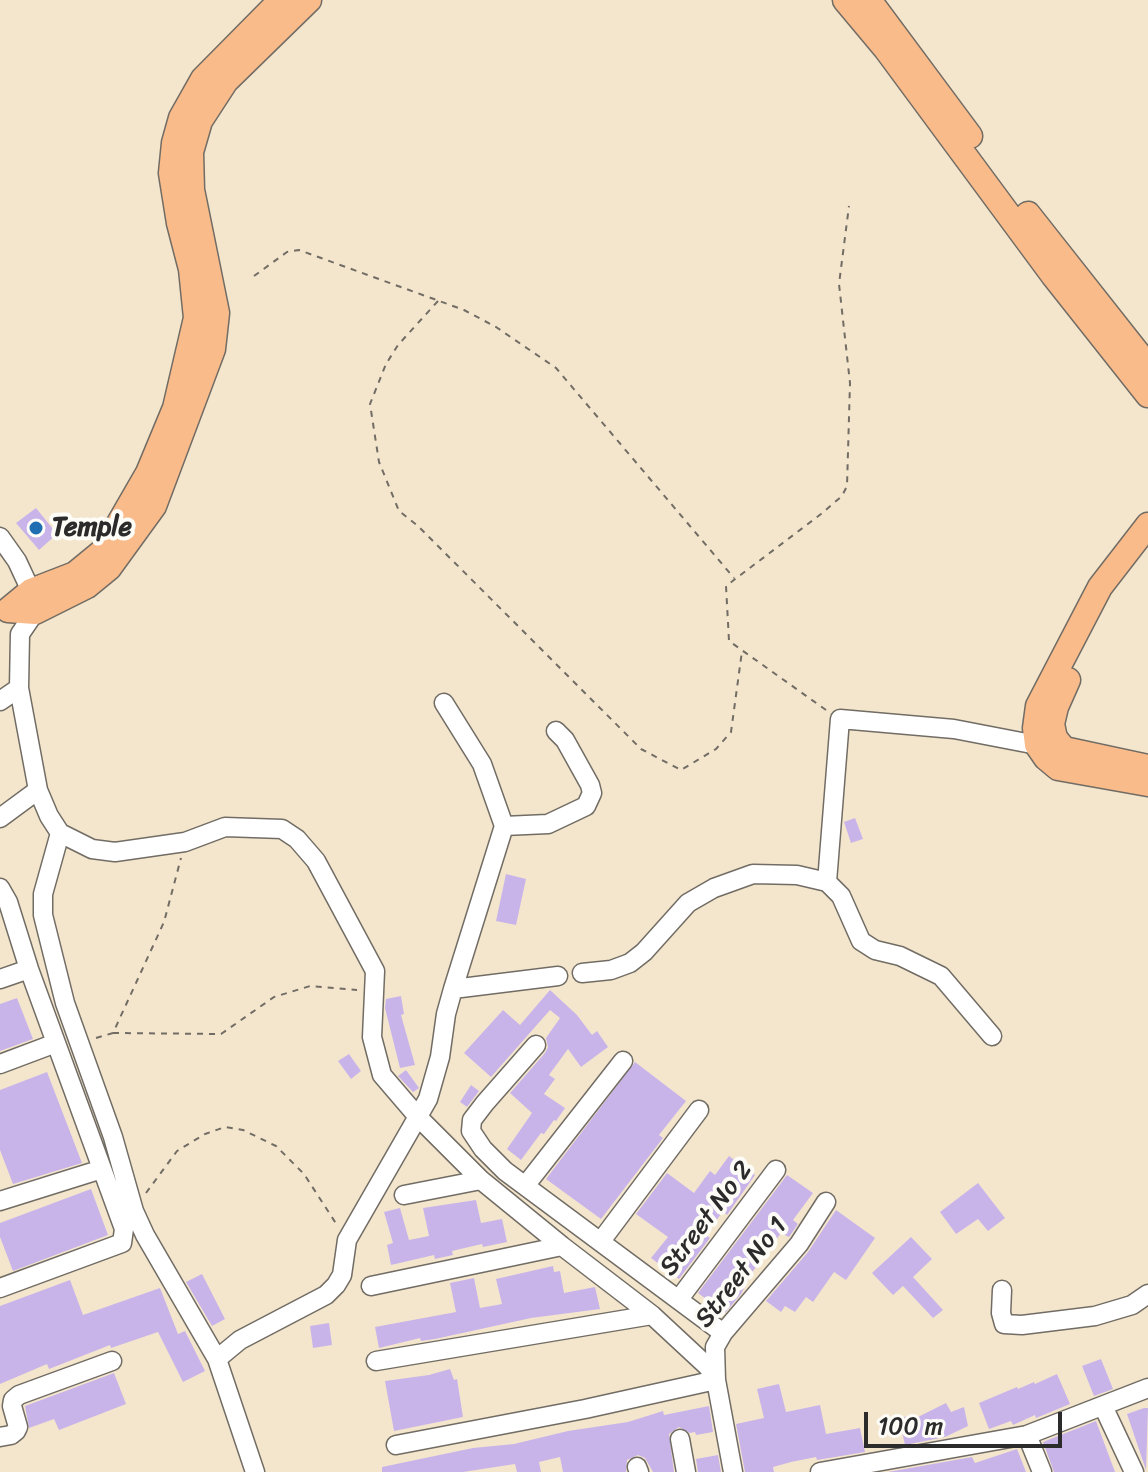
<!DOCTYPE html>
<html>
<head>
<meta charset="utf-8">
<style>
	body { margin:0 }
	#map { position:relative; width:1148px; height:1472px; overflow:hidden; background:#f4e6cd; font-family:Sriracha,sans-serif }
	canvas { display:block }
	.scale { position:absolute; left:864px; top:1412px; width:198px; height:36px; box-sizing:border-box; border:4px solid #2b2b2b; border-top:0; padding-left:10px; font-size:24px; line-height:28px; white-space:nowrap; color:#2b2b2b; -webkit-text-stroke:6px #fdfcf7; paint-order:stroke }
</style>
</head>
<body>
<div id="map">
<canvas width="1148" height="1472"></canvas>
<div class="scale">100 m</div>
</div>
<script>
const c = document.querySelector('canvas').getContext('2d');
c.lineJoin = 'round';
function fillPath(path, color) {
  c.fillStyle = color;
  c.fill(path, 'evenodd');
}
function shape(rows) {
  const path = new Path2D();
  for (const r of rows) {
    path.moveTo(r[0], r[1]);
    for (let i = 2; i < r.length; i += 2) path.lineTo(r[i], r[i + 1]);
  }
  return path;
}
function strokePath(path, color, width, dash) {
  c.strokeStyle = color;
  c.lineWidth = width;
  c.lineCap = dash ? 'butt' : 'round';
  c.setLineDash(dash || []);
  c.stroke(path);
}
function label(font, color, halo, rows, align = 'center') {
  c.font = font + ' Sriracha,sans-serif';
  c.lineWidth = 8;
  c.setLineDash([]);
  c.textBaseline = 'middle';
  c.strokeStyle = halo;
  c.fillStyle = color;
  for (const [text, x, y, turn = 0] of rows) {
    c.save();
    c.translate(x, y);
    c.rotate((+turn || 0) * Math.PI / 180);
    c.textAlign = isNaN(turn) ? turn : align;
    if (halo) c.strokeText(text, 0, 0);
    c.fillText(text, 0, 0);
    c.restore();
  }
}
fillPath(shape([
	[36,508,57,534,39,550,16,523],
	[855,818,863,839,851,843,844,822],
	[506,874,526,879,516,925,496,921],
	[550,990,577,1015,592,1035,597,1031,608,1047,581,1067,568,1049,549,1075,555,1079,544,1094,565,1108,556,1121,554,1120,544,1134,541,1133,521,1160,507,1149,532,1113,510,1093,545,1053,548,1047,546,1038,560,1018,550,1010,491,1077,464,1053,503,1010,520,1025],
	[401,996,404,1014,401,1015,415,1065,400,1068,385,1008,386,999],
	[17,998,33,1039,0,1051,0,1004],
	[349,1054,361,1071,351,1079,338,1061],
	[635,1062,686,1101,659,1135,663,1138,601,1219,546,1179],
	[406,1070,419,1088,413,1092,398,1076],
	[47,1072,82,1163,13,1184,0,1150,0,1090],
	[471,1085,479,1091,467,1107,460,1102],
	[729,1156,755,1175,727,1215,723,1211,706,1235,710,1238,679,1279,651,1258,668,1237,636,1214,667,1173,694,1193,710,1171,715,1175],
	[787,1175,813,1193,793,1220,798,1224,789,1237,781,1233,753,1271,741,1294,725,1313,698,1293],
	[978,1183,1005,1218,988,1231,978,1219,956,1234,940,1212],
	[91,1189,108,1235,13,1271,0,1237,0,1223],
	[476,1200,481,1223,502,1219,507,1242,483,1247,482,1244,452,1251,453,1255,435,1259,434,1255,391,1265,387,1245,393,1243,384,1212,400,1208,409,1240,429,1236,423,1208],
	[836,1210,875,1238,846,1280,834,1272,813,1302,806,1297,795,1312,785,1306,781,1312,766,1301,808,1252],
	[911,1237,932,1259,913,1277,943,1310,933,1318,903,1286,893,1295,872,1273],
	[553,1266,554,1272,560,1271,564,1293,595,1287,600,1309,531,1318,435,1339,421,1341,420,1338,379,1348,375,1327,456,1312,450,1283,474,1278,480,1308,502,1304,496,1279],
	[202,1274,225,1319,212,1326,186,1282],
	[70,1280,83,1315,160,1288,178,1334,185,1331,205,1371,183,1382,158,1332,111,1348,110,1345,49,1369,47,1364,0,1384,0,1306],
	[329,1323,332,1345,313,1348,310,1326],
	[1101,1359,1113,1389,1094,1396,1082,1366],
	[450,1369,454,1380,457,1379,463,1417,394,1431,385,1381,429,1375],
	[114,1373,126,1404,59,1430,54,1419,29,1428,25,1406],
	[1057,1374,1070,1404,1036,1418,1035,1415,1013,1425,1011,1421,989,1429,979,1403,1017,1387,1018,1389,1034,1382,1035,1384],
	[779,1384,786,1412,820,1405,826,1434,860,1428,865,1452,817,1460,816,1457,791,1462,773,1467,774,1472,745,1472,736,1424,764,1418,757,1389],
	[946,1403,951,1412,964,1407,968,1426,945,1437,905,1445,899,1418,914,1415,914,1419],
	[709,1406,713,1432,696,1435,695,1432,690,1433,679,1427,669,1434,674,1472,653,1472,645,1458,638,1455,627,1460,626,1472,563,1472,560,1457,539,1462,541,1472,517,1472,515,1464,463,1472,382,1472,382,1467,473,1448,514,1444,568,1431,628,1422,663,1411,664,1415],
	[1144,1408,1148,1408,1146,1470,1127,1414],
	[1096,1421,1115,1472,1054,1472,1043,1442],
	[1017,1449,1026,1472,888,1472,972,1457,975,1463],
	[718,1455,721,1472,698,1472,696,1459]
]), '#c9b4ea');
const minor = shape([
	[0,537,17,561,31,591,35,612,20,634,19,688,38,790,49,816,60,833,92,849,115,852,185,842,225,827,282,829,297,839,316,861,375,971,372,1037,382,1075,418,1117,481,1180,562,1246,652,1315,708,1367,716,1380,733,1472],
	[0,701,19,688],
	[444,703,482,764,504,826,453,989],
	[0,818,38,790],
	[504,826,548,824,586,806,592,793,590,785,565,740,556,731],
	[60,833,43,894,43,915,65,1003,113,1137,134,1211,145,1235,217,1359,255,1472],
	[827,882,841,896,861,941,875,950,900,956,941,976,992,1036],
	[0,888,8,902,29,969,124,1229,122,1243,0,1288],
	[582,973,611,970,630,963,644,952,688,903,714,888,753,874,797,875,827,882,840,719,954,729,1037,745],
	[0,979,29,969],
	[536,1045,485,1103,472,1120,471,1131,483,1149,505,1171,723,1333],
	[0,1064,56,1043],
	[525,1186,623,1061],
	[404,1195,481,1180],
	[0,1201,102,1169],
	[601,1241,699,1110],
	[371,1286,562,1246],
	[1002,1290,1001,1313,1004,1324,1022,1325,1095,1316,1132,1305,1148,1294],
	[679,1299,776,1170],
	[217,1359,240,1340,326,1295,336,1285,342,1275,347,1240,428,1099,440,1057,446,1014,453,989,558,976],
	[376,1361,652,1315],
	[1103,1406,1134,1472],
	[1027,1435,1042,1472],
	[0,1437,11,1435,16,1431,18,1427,12,1406,13,1400,19,1395,112,1361],
	[680,1439,686,1472],
	[396,1445,585,1409,716,1380,715,1347,723,1333,799,1244,826,1202],
	[637,1467,639,1472],
	[820,1472,1027,1435,1148,1388]
]);
const major = shape([
	[845,0,886,49,1053,275,1148,395],
	[869,0,970,136],
	[1028,214,1148,366],
	[1148,525,1100,587,1038,706,1035,728,1037,745,1046,758,1058,768,1148,784],
	[8,610,35,612,87,586,109,568,154,506,213,349,217,313,192,190,191,152,200,121,226,81,309,0],
	[8,610,31,591,75,574,103,551,148,473,175,408,196,318,191,269,179,223,171,173,174,143,181,118,203,79,281,0],
	[1068,680,1056,707,1052,724,1055,738,1064,749,1148,767]
]);
strokePath(minor, '#716c64', 21);
strokePath(major, '#716c64', 27);
strokePath(shape([
	[254,276,287,252,299,250,464,310,496,327,556,368,734,578],
	[438,301,398,345,386,364,370,404,379,462,399,511,418,526,641,749,681,770,716,749,731,732,742,651],
	[826,710,729,641,726,586,821,514,842,496,847,486,850,383,839,284,849,206],
	[113,1033,221,1034,274,997,310,986,357,990],
	[96,1038,113,1033,164,922,181,858],
	[146,1193,177,1151,205,1134,225,1127,243,1130,276,1146,304,1174,337,1225]
]), '#716c64', 2, [6, 6]);
strokePath(minor, '#fff', 18);
strokePath(major, '#fabb8b', 24);
for (const [x, y, r, color] of [
	[36,528,8,"#1f6fb2"]
]) {
  const dot = new Path2D();
  dot.arc(x, y, r, 0, 2 * Math.PI);
  c.fillStyle = color;
  c.fill(dot);
  strokePath(dot, '#fdfcf7', 3);
}
label('bold 26px', '#2b2b2b', '#fdfcf7', [
	["Temple",52,528]
], 'left');
label('26px', '#2b2b2b', '#fdfcf7', [
	["Street No 2",707,1219,-53],
	["Street No 1",742,1273,-52]
]);
</script>
</body>
</html>
